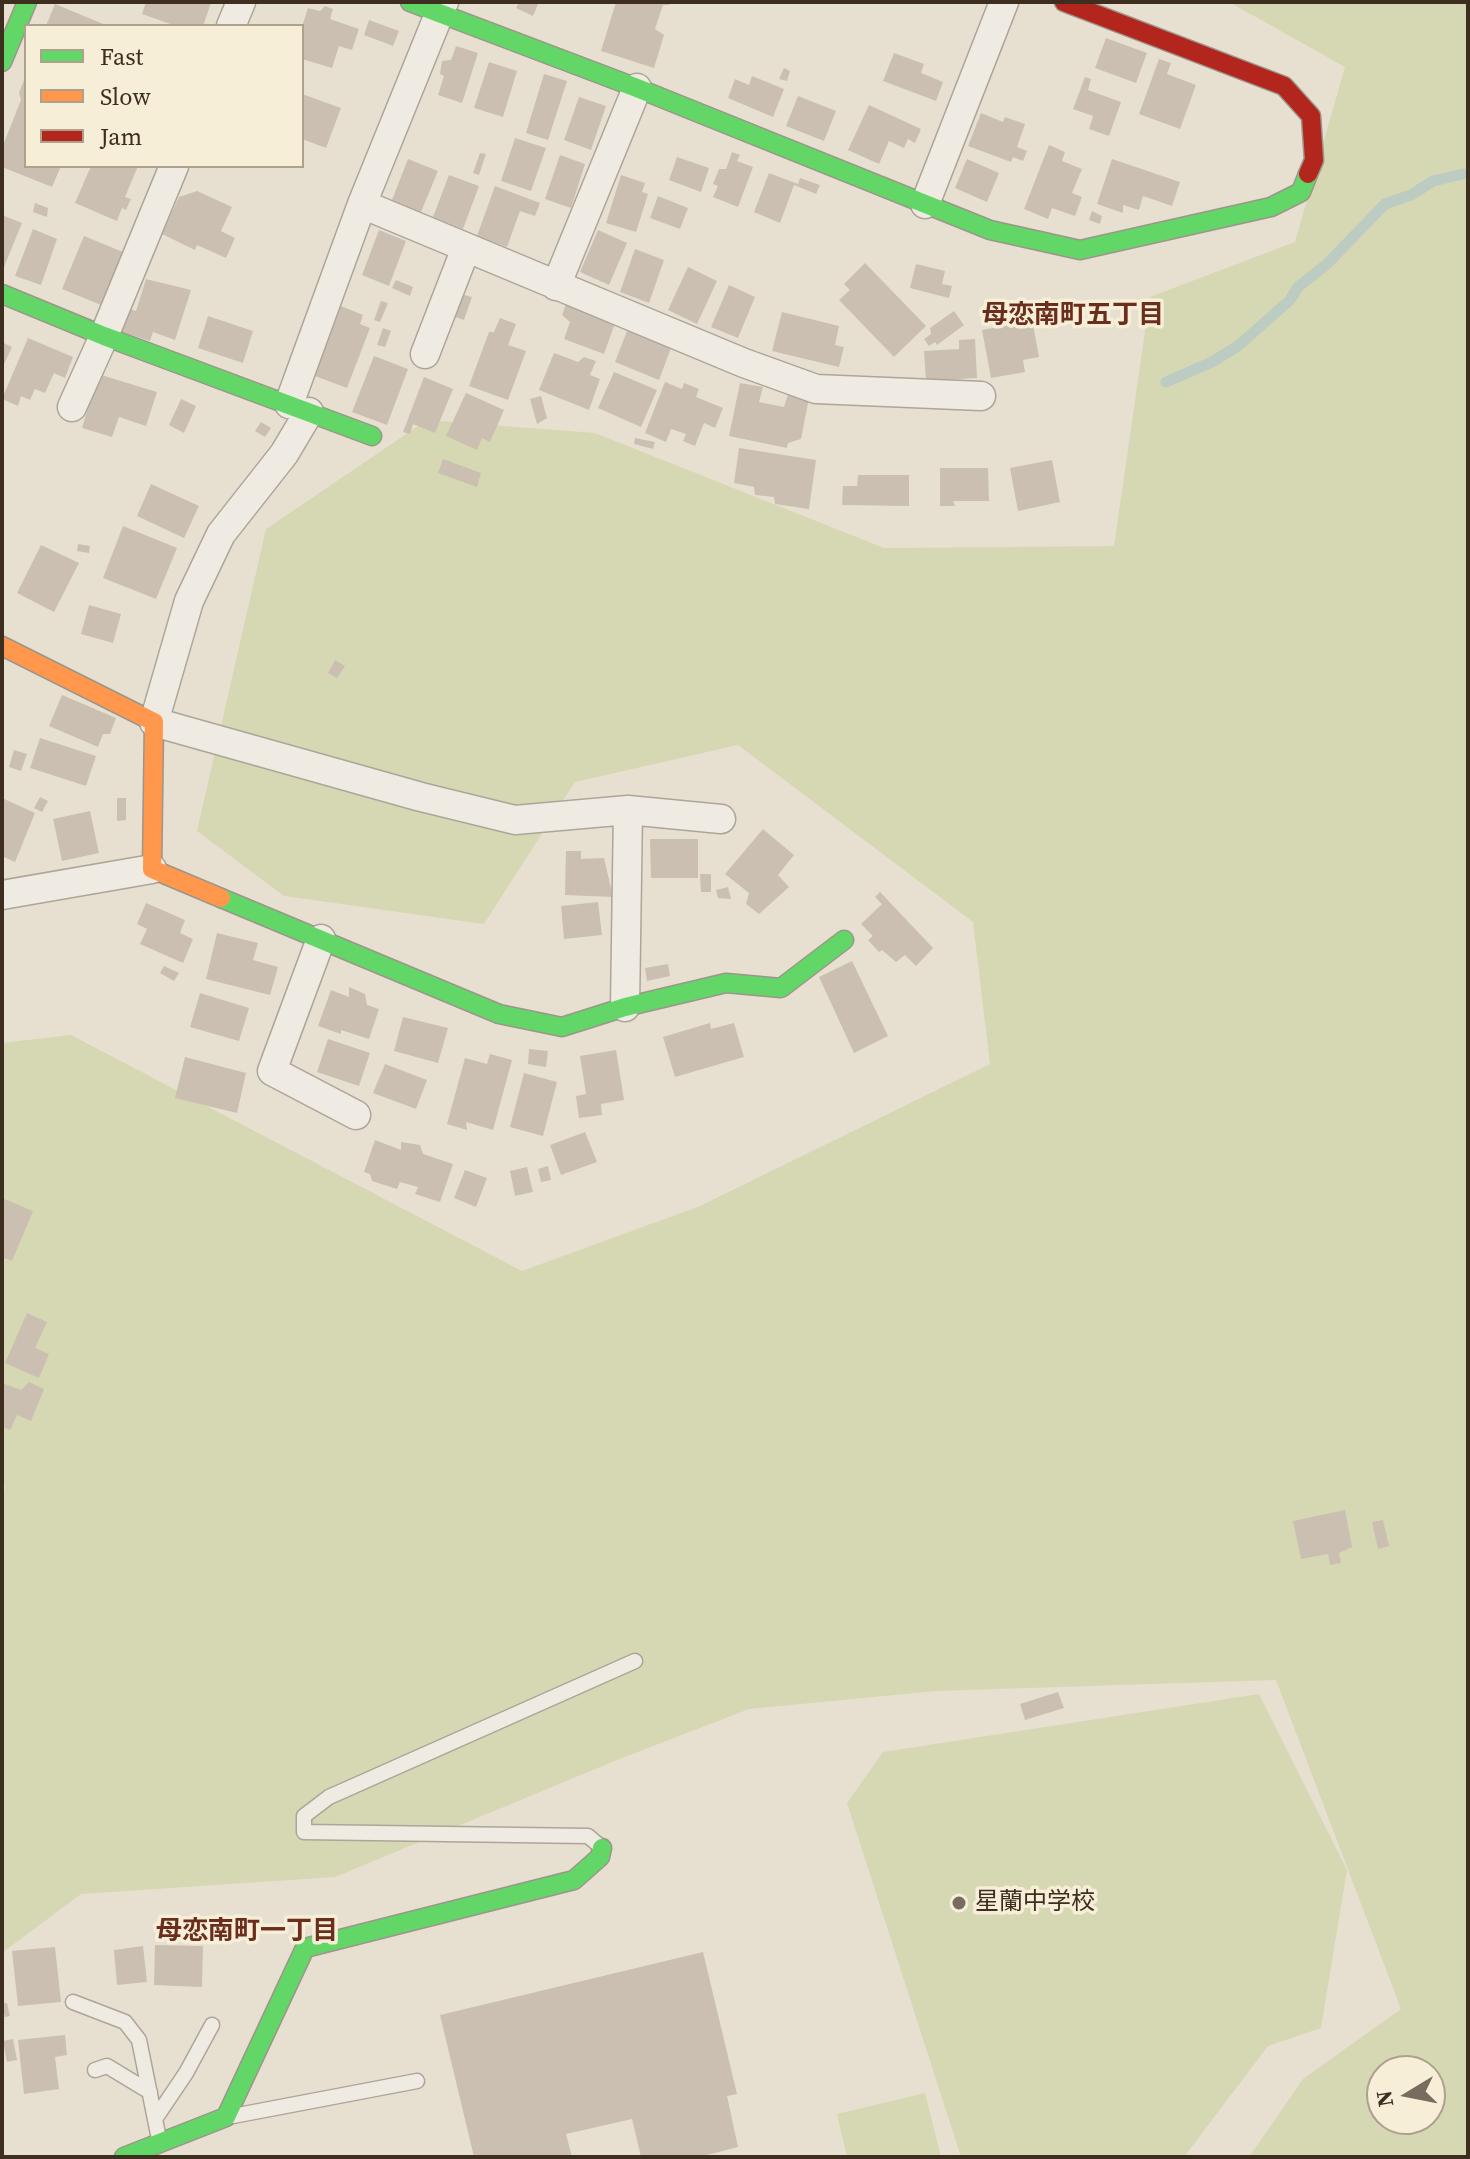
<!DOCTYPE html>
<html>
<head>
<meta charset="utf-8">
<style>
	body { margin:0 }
	#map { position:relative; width:1470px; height:2159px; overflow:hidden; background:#e7e0d1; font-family:"Source Serif 4",serif }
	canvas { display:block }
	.frame { position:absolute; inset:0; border:4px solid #3d2e20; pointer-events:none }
	.legend { position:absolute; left:24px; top:24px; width:280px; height:144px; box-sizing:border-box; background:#f7eed8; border:2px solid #ada18e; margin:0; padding:10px 14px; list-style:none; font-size:24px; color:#3d2e20 }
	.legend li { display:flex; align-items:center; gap:16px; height:40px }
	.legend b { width:40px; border:2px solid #ada18e }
	.north { position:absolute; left:1366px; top:2055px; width:80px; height:80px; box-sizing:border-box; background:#f7eed8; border:2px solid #ada18e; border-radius:50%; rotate:260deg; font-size:22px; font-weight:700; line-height:32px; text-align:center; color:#3d2e20 }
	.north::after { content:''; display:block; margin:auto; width:28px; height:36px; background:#786c5e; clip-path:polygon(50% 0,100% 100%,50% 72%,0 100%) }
</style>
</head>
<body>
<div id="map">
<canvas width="1470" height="2159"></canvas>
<div class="frame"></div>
<ul class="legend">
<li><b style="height:10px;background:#63d668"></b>Fast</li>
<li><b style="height:10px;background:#ff974d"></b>Slow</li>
<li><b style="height:10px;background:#b3261e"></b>Jam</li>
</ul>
<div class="north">N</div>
</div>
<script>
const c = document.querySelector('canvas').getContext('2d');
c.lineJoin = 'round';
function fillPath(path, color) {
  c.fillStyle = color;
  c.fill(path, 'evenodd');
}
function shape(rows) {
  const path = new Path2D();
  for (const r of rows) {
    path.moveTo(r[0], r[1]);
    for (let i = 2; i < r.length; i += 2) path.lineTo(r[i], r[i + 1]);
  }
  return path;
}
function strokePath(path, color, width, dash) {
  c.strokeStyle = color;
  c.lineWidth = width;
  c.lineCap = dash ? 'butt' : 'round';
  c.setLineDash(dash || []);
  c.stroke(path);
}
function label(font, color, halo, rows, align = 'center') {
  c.font = font + ' "Source Serif 4","Noto Sans JP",serif';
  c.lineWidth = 7;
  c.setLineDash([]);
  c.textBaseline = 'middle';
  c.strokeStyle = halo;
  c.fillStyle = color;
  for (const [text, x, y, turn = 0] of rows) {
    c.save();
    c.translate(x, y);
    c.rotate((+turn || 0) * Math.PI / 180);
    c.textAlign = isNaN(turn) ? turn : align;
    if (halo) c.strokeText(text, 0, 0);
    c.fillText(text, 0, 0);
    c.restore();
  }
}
fillPath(shape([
	[1229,2,1468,2,1468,2157,1249,2157,1303,2079,1401,2009,1276,1680,936,1691,749,1709,617,1760,335,1877,81,1894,2,1953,2,1491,5,1489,2,1472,2,1043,71,1035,522,1271,700,1206,990,1064,973,922,738,745,575,782,484,924,284,896,197,831,266,529,427,420,595,433,884,548,1114,546,1150,297,1295,242,1345,67],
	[1382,2071,1430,2071,1430,2119,1382,2119],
	[1259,1694,1347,1870,1321,2028,1268,2046,1184,2157,961,2157,847,1803,883,1752],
	[925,2093,941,2157,847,2157,837,2114]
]), '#d6d7b3');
strokePath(shape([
	[1166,382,1212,362,1238,346,1290,300,1298,287,1327,264,1385,204,1411,195,1433,181,1463,174]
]), '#bcccc2', 11);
fillPath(shape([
	[146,2,207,2,211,3,203,26,176,26,142,14],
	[519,2,539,2,533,16,516,8],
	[616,2,671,2,669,5,663,5,655,29,664,35,654,68,601,51],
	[55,4,108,26,46,26],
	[325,6,333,9,330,19,359,29,352,50,339,46,332,68,302,59,302,27,308,8,320,11],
	[369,20,399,31,393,46,364,35],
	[1106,38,1147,53,1136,83,1095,68],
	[456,46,478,53,462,103,438,95,444,76,440,74,442,61,451,60],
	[894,53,924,64,921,73,943,82,936,101,883,81],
	[1159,59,1171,63,1167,74,1196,85,1180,129,1139,114],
	[489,62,517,71,503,117,474,108],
	[784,68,790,71,787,81,779,79],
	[544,74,567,81,548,140,526,133],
	[26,75,26,166,61,166,52,187,2,167,2,148,21,100,19,93],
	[752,76,784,89,773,117,728,98,735,79,749,85],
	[1085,77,1091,79,1088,90,1121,102,1109,136,1089,129,1093,116,1073,109],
	[302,94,341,108,326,148,302,139],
	[798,96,836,111,824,141,786,126],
	[579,97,606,106,591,150,564,140],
	[869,105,921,129,915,143,908,139,904,148,889,141,879,164,848,150],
	[981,113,1003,122,1005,117,1025,124,1017,147,1027,151,1023,161,1013,157,1011,162,968,146],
	[515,138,546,148,531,191,501,181],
	[1049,145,1065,152,1062,161,1082,169,1072,193,1082,197,1075,216,1052,208,1048,219,1024,209],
	[732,152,740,155,737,161,753,167,738,207,713,197,718,186,713,184,719,169,726,169],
	[480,153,486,154,479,175,473,173],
	[560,155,585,164,571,208,545,199],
	[677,157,709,168,701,192,669,180],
	[408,159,438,171,421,212,392,200],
	[967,159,999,173,987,202,955,188],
	[1112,159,1180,182,1172,206,1143,196,1139,210,1123,205,1123,213,1097,204],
	[91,166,138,166,125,197,131,199,126,210,122,208,117,221,75,203],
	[769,173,798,184,800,178,820,185,816,194,794,185,780,223,754,212],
	[449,175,479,186,463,229,433,217],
	[621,175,645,183,642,192,648,194,636,232,606,223],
	[495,186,540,203,535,216,520,211,507,247,477,236],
	[197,191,232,207,221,231,235,238,226,258,197,245,195,250,162,234,179,197],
	[658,196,688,208,680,229,650,218],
	[35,203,48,208,47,217,33,212],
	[1092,211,1102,216,1100,224,1089,220],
	[2,215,22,223,2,272],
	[33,229,57,239,41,285,15,276],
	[379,230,406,241,389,286,362,275],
	[598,230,627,243,609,285,580,272],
	[84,236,123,252,101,305,62,289],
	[635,249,664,260,649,303,620,292],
	[865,263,926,326,894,357,839,300,850,290,844,284],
	[916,264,945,271,942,284,952,286,949,298,910,288],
	[688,267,717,281,697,324,668,310],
	[146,279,191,290,175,340,153,332,150,341,122,332,129,309,136,311],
	[396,280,413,287,410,296,392,288],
	[729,285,755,297,738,338,711,327],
	[461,294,472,297,464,320,455,317],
	[381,301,388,303,380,322,374,320],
	[566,304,615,323,604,354,564,339,570,322,562,315],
	[341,306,363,315,360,324,370,328,347,388,315,376],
	[954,311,964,325,937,345,935,342,929,346,924,339,931,334,930,328],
	[782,312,839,326,835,345,844,347,839,367,772,351],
	[1031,314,1039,357,1023,360,1025,372,991,378,982,330,1009,325,1008,318],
	[208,316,253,331,243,363,198,348],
	[500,318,516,324,508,345,526,351,508,400,469,386,489,332,494,332],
	[383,328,391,331,385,347,377,345],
	[627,331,671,348,659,380,615,362],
	[28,338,73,357,65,378,54,373,45,393,35,389,30,400,21,396,18,406,2,399],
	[975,339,977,378,926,381,924,351,959,349,959,340],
	[2,342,12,347,2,369],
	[554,353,578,362,584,357,596,361,590,375,600,379,589,410,539,390],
	[374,356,408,369,387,425,352,412],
	[614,372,657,390,641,427,598,408],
	[98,374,157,392,146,426,119,417,112,437,82,428],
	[424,377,453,389,435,433,413,424,410,434,403,432],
	[665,382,682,389,684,383,699,389,696,397,723,408,715,428,704,423,695,446,683,441,686,434,671,429,666,442,645,433],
	[740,383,763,387,759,402,784,407,788,394,809,398,801,439,788,443,787,448,729,436],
	[466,393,504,410,490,442,482,438,477,450,446,436],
	[541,396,547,418,537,424,530,399],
	[181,399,196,406,184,433,169,425],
	[261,422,271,428,265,437,255,431],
	[635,438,655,442,653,449,634,444],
	[739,448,816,460,809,509,775,504,774,497,755,495,754,487,734,483],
	[443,459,481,473,477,487,438,473],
	[1052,460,1060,502,1018,511,1010,468],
	[940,468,988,468,989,501,953,501,955,506,940,506],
	[858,475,909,475,909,506,842,505,843,486,857,486],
	[151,484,199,506,184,538,137,516],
	[123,526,177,548,156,599,103,578],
	[78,544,90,546,89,553,77,551],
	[41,545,79,563,54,612,17,593],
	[89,605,121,614,113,643,81,634],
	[335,660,345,666,337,678,328,673],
	[62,695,116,718,110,734,103,734,98,747,49,726],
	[40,738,96,756,86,786,30,768],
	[14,750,27,754,21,771,9,767],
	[40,797,48,801,42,812,34,808],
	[2,798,35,813,15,862,2,856],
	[117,798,126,798,126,820,117,821],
	[90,811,99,853,62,861,53,819],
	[763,829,794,855,778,875,789,887,759,914,746,904,749,893,725,874],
	[650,839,698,839,698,878,651,878],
	[566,851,581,851,581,859,604,858,613,897,565,895],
	[700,874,711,874,711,892,701,892],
	[728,887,731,899,718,898,716,890],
	[880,892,933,948,916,966,905,955,896,962,882,950,879,952,868,940,873,936,861,924,882,904,875,897],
	[598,902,602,935,564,939,561,906],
	[146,903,185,920,180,933,193,939,183,963,140,944,147,929,137,924],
	[217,933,258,943,253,960,278,967,270,995,206,979],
	[852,961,888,1036,854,1053,819,977],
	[668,964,670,976,647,981,645,968],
	[164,966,179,973,174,981,160,973],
	[349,987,365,994,367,1005,379,1009,369,1039,341,1030,341,1034,318,1026,331,990,349,997],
	[200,993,249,1008,239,1041,190,1027],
	[403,1017,448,1028,438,1063,394,1051],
	[710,1023,711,1029,734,1023,744,1057,675,1077,663,1037],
	[328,1039,370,1053,359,1086,317,1072],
	[529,1049,548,1051,546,1067,528,1064],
	[616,1050,624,1100,601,1104,602,1115,579,1118,576,1096,586,1094,580,1056],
	[490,1054,512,1060,493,1130,466,1122,467,1130,447,1124,465,1058,487,1064],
	[185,1057,246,1073,237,1113,175,1098],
	[385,1064,427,1080,416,1109,373,1093],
	[524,1073,557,1082,543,1136,510,1127],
	[585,1132,597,1162,561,1175,550,1145],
	[375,1140,401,1150,401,1142,420,1145,423,1154,453,1164,440,1202,415,1194,418,1187,400,1182,397,1189,372,1181,370,1174,364,1172],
	[548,1166,551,1180,541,1182,538,1169],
	[527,1167,533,1192,515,1196,510,1171],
	[465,1170,487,1178,476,1207,454,1198],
	[2,1198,33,1211,12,1261,2,1257],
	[27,1313,47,1322,35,1348,49,1354,39,1378,5,1363],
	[29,1382,44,1389,31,1421,17,1415,10,1430,2,1427,2,1383,21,1390],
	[1345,1510,1352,1547,1339,1553,1341,1563,1330,1565,1328,1554,1301,1559,1293,1521],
	[1383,1520,1389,1546,1378,1549,1372,1522],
	[1058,1692,1064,1708,1025,1720,1020,1704],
	[155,1945,203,1946,202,1987,154,1985],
	[143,1946,147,1982,117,1985,114,1950],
	[55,1947,61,2002,18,2006,12,1951],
	[703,1952,737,2094,727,2096,738,2147,699,2157,641,2157,632,2119,566,2134,572,2157,474,2157,440,2015],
	[7,2003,10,2016,5,2017,2,2004],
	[65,2035,67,2055,55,2057,59,2089,24,2094,18,2040],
	[13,2039,17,2060,7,2062,3,2041]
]), '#cbbfb2');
const lane = shape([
	[601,1847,588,1836,304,1832,304,1816,329,1797,635,1661],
	[73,2002,125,2022,139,2040,159,2139],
	[95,2070,107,2066,150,2092],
	[233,2116,417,2081],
	[155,2119,186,2073,212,2025]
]);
const street = shape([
	[444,2,362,204,744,363,816,389,981,396],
	[231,26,241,2],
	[925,204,1004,2],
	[556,286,637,88],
	[425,354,466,248],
	[289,404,362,204],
	[72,407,104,336,174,166],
	[309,412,284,454,221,534,189,601,154,722,421,797,515,820,628,810,721,819],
	[2,895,152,869],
	[321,939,272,1071,356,1115],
	[625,1007,628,810]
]);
const fast = shape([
	[410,2,637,88,990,230,1080,250,1271,207,1301,192,1308,174],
	[2,62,27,2],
	[2,294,104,336,372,436],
	[221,898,499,1014,562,1027,625,1007,726,983,781,988,844,940],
	[124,2157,226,2117,305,1948,574,1880,600,1857,602,1848]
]);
const slow = shape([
	[2,646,154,722,152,869,221,898]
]);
const jam = shape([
	[1064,2,1284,86,1311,116,1314,160,1308,174]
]);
strokePath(lane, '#ada599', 17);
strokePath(street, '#ada599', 31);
strokePath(fast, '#9c958a', 21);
strokePath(slow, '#9c958a', 21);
strokePath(jam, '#9c958a', 21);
strokePath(lane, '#efebe3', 14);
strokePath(street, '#efebe3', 28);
strokePath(fast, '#63d668', 18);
strokePath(slow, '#ff974d', 18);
strokePath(jam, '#b3261e', 18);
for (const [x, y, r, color] of [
	[959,1903,8,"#786c5e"]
]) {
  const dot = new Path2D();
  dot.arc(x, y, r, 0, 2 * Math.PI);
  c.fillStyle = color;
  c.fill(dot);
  strokePath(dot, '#f7eed8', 3);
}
label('24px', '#3d2e20', '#f7eed8', [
	["星蘭中学校",975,1903]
], 'left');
label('bold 26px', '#6b2e1e', '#f7eed8', [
	["母恋南町五丁目",1073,316],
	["母恋南町一丁目",247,1932]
]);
</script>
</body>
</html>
